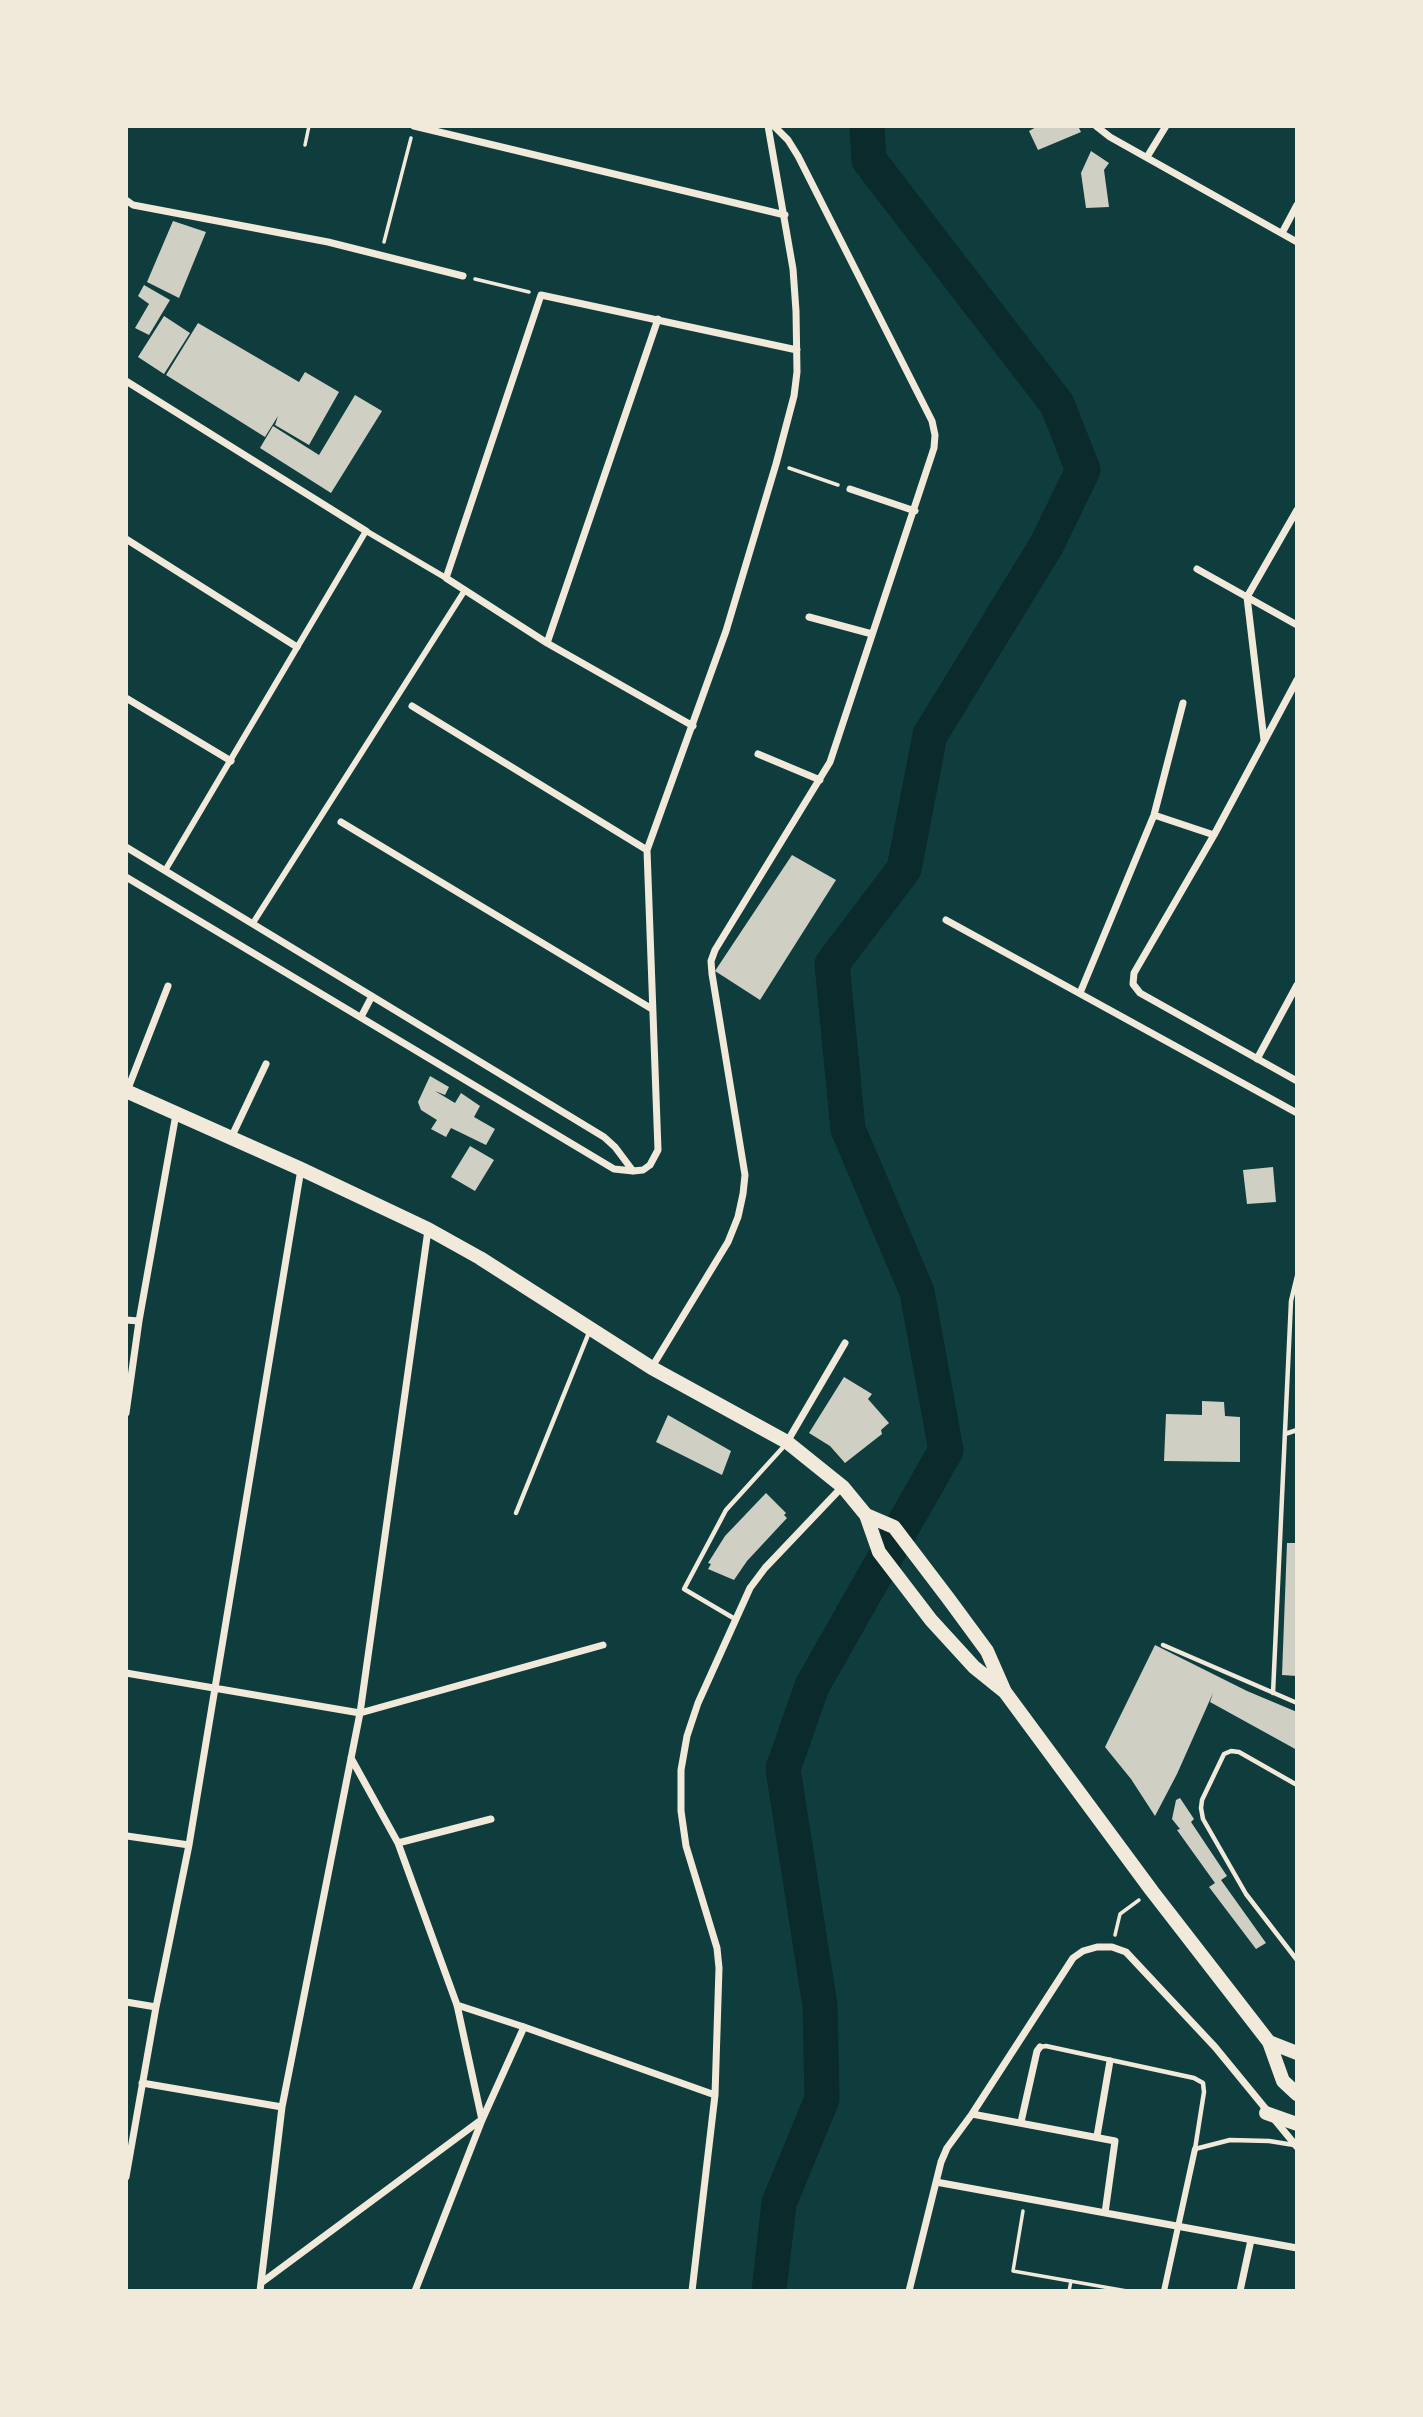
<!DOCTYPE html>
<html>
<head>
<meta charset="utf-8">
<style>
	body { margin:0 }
	#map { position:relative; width:1423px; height:2417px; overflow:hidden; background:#0f3d3e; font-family:Overpass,sans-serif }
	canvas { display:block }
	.frame { position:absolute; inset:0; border:128px solid #f1e9da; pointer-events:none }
</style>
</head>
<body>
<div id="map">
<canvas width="1423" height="2417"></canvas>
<div class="frame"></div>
</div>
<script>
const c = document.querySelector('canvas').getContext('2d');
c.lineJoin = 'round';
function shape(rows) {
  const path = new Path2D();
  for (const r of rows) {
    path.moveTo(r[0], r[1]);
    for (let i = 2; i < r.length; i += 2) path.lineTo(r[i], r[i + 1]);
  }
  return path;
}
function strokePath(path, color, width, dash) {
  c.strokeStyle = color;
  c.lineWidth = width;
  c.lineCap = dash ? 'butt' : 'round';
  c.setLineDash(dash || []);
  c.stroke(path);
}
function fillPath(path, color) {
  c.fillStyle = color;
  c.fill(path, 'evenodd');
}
strokePath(shape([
	[769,2291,779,2203,822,2099,820,2006,783,1769,812,1686,946,1450,917,1292,848,1129,832,964,904,869,930,735,1046,546,1083,470,1057,404,869,160,867,126]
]), '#0a2a2b', 35);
fillPath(shape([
	[1038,126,1078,126,1081,132,1038,150,1029,131],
	[1091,151,1109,163,1104,170,1109,207,1086,208,1081,173],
	[173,221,206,232,179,298,147,282],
	[144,285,170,300,149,335,135,328,149,304,138,296],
	[164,316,190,333,164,374,138,357],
	[198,323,299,382,305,372,339,392,309,445,275,425,278,416,265,437,166,375],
	[355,395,382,411,331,493,260,448,273,426,319,455],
	[792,855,836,880,760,1000,715,971],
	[430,1076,449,1087,445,1095,435,1091,455,1103,461,1093,480,1106,474,1117,495,1129,486,1145,451,1128,446,1137,431,1129,437,1120,421,1110,418,1102],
	[470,1146,494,1160,475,1191,451,1177],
	[1273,1167,1276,1202,1247,1204,1243,1170],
	[844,1377,872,1394,868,1399,889,1423,881,1430,882,1434,845,1463,830,1446,809,1433],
	[1202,1401,1224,1402,1225,1416,1240,1417,1240,1462,1164,1461,1166,1414,1202,1415],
	[668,1415,731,1451,722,1475,656,1442],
	[766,1493,786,1513,784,1515,787,1518,747,1561,734,1580,708,1569,711,1564,708,1563,725,1536],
	[1287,1543,1297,1543,1297,1676,1282,1675],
	[1155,1645,1247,1691,1297,1712,1297,1750,1210,1702,1213,1693,1177,1774,1155,1816,1131,1779,1105,1747],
	[1180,1798,1194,1819,1191,1822,1227,1876,1221,1880,1266,1943,1256,1949,1209,1887,1215,1883,1177,1830,1180,1829,1172,1819,1176,1800]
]), '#cfcfc3');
strokePath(shape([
	[305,145,309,126],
	[384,242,411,138],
	[475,279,529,292],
	[789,468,838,485],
	[1115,1935,1120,1914,1139,1900],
	[1023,2211,1013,2271,1127,2291],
	[1069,2291,1071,2281]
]), '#f1e9da', 3.5);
strokePath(shape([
	[1285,1434,1297,1430],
	[516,1513,590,1330],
	[735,1619,684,1589,726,1510,786,1444],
	[1163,1645,1297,1703],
	[1273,1693,1291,1301,1297,1276],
	[1297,1785,1239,1752,1231,1751,1224,1754,1202,1800,1201,1808,1203,1819,1246,1894,1297,1960],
	[1040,2047,1046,2046,1194,2078,1203,2083,1204,2092,1195,2149,1230,2140,1269,2141,1294,2145]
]), '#f1e9da', 4.5);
strokePath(shape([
	[166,869,366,531,446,578],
	[253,923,465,590],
	[1164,2291,1195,2149]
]), '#f1e9da', 6);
strokePath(shape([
	[414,126,785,215],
	[1096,126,1110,137,1297,242],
	[1147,157,1166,126],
	[126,200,133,205,328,242,463,276],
	[1282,233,1297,205],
	[126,381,366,531],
	[850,489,915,511],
	[126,539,297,647],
	[1197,569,1297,625],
	[809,617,872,634],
	[547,643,658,319],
	[1297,680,1214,835,1134,973,1133,984,1140,993,1297,1081],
	[126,698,231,761],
	[412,706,647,850],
	[693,726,547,643,446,578,541,295,797,350],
	[1264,740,1247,597,1297,510],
	[758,754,820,780],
	[1154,815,1214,835],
	[341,822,652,1009],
	[126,847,604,1137,615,1147,633,1171],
	[126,877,614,1169,633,1171,643,1170,650,1165,658,1150,647,850,726,631,776,464,794,396,797,372,796,311,793,269,768,126],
	[946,920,1297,1113],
	[1080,993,1154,815,1183,703],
	[361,1017,372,996],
	[1257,1059,1297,985],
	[127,1091,168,986],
	[231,1138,266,1064],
	[126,1320,139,1321],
	[652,1367,728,1242,738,1217,743,1194,745,1175,712,974,711,961,715,950,830,762,934,448,935,435,932,421,798,156,788,140,774,126],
	[126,1413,139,1321,176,1114],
	[787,1442,845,1343],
	[126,1673,360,1713,603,1645],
	[351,1758,398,1843,457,2005,482,2120],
	[127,1836,189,1845],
	[398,1843,491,1819],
	[126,2002,156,2007],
	[457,2005,524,2027,715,2095],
	[142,2083,282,2107],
	[972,2114,1115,2141,1105,2213],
	[1021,2122,1037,2051,1040,2047],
	[1097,2136,1110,2061],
	[126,2177,156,2007,189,1845,301,1169],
	[936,2182,1297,2248],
	[261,2283,481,2120],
	[260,2291,282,2107,360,1713,428,1230],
	[415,2291,482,2120,524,2027],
	[692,2291,715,2095,719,1968,717,1948,686,1846,681,1811,681,1770,687,1736,698,1703,750,1588,765,1568,842,1487],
	[909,2291,941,2162,947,2148,972,2114,1073,1958,1083,1951,1097,1947,1112,1947,1126,1952,1215,2047,1297,2147],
	[1240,2291,1251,2240]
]), '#f1e9da', 7);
strokePath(shape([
	[126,1091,301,1169,428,1229,480,1258,652,1368,787,1442,843,1487,866,1515,879,1552,931,1620,974,1667,1005,1692],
	[866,1515,894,1527,948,1598,987,1651,1005,1692,1152,1891,1269,2042,1283,2081,1297,2094],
	[1269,2042,1297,2053],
	[1266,2113,1297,2124]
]), '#f1e9da', 14);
</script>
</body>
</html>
